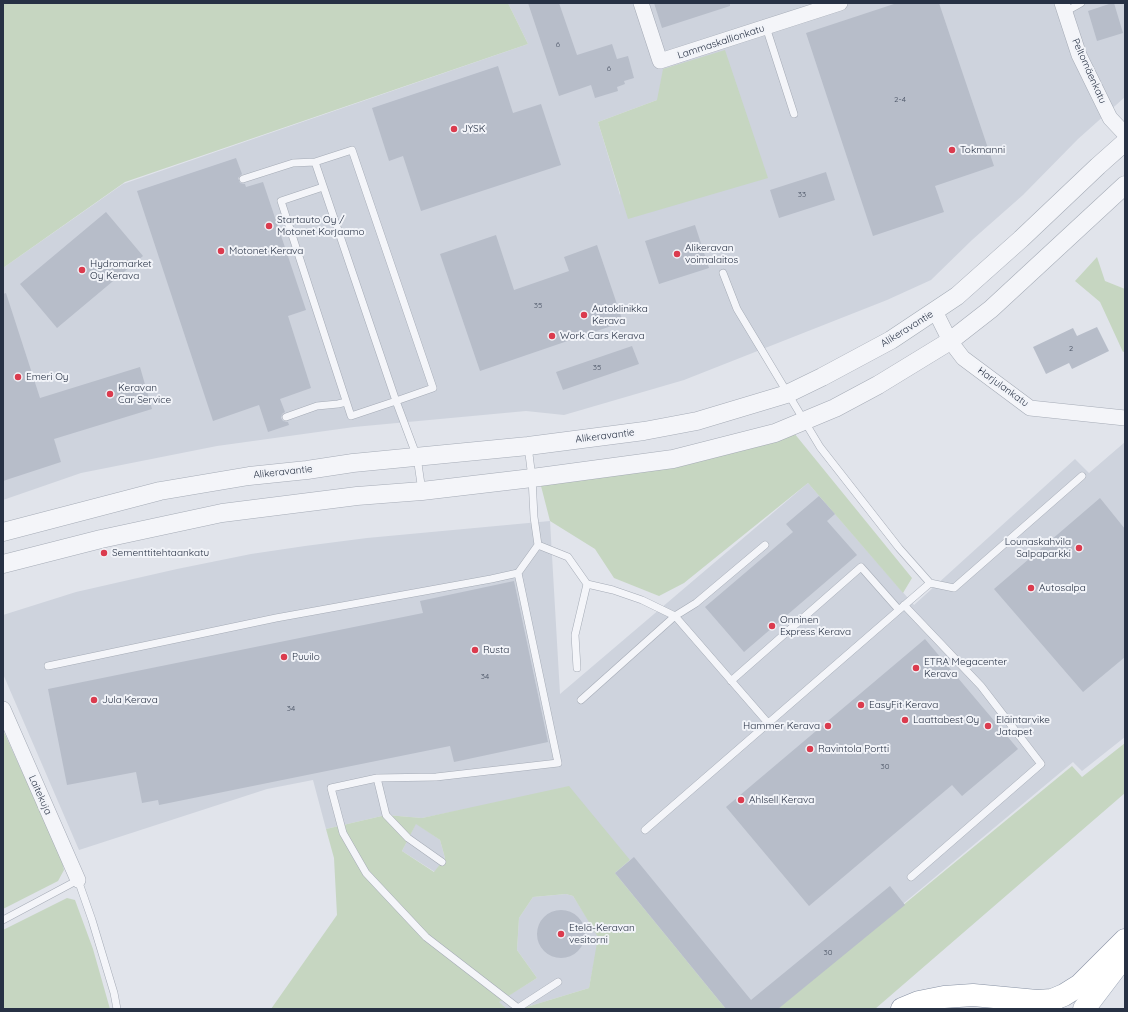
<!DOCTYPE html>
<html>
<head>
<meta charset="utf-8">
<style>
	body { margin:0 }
	#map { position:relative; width:1128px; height:1012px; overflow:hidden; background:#e1e4eb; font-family:Quicksand,sans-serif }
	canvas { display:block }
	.frame { position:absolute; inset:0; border:4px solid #273144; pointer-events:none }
</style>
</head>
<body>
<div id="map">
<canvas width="1128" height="1012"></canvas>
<div class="frame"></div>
</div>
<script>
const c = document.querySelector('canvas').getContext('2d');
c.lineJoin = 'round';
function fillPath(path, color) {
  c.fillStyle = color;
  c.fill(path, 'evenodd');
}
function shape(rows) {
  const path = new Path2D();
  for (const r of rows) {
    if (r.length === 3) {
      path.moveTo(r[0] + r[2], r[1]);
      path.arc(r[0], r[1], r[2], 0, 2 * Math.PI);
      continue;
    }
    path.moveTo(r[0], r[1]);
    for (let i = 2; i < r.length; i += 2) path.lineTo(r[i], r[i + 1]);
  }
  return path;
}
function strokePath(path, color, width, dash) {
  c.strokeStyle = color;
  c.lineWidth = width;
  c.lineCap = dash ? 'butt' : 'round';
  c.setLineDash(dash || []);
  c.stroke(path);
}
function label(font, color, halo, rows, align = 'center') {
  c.font = font + ' Quicksand,sans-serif';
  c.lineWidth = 4;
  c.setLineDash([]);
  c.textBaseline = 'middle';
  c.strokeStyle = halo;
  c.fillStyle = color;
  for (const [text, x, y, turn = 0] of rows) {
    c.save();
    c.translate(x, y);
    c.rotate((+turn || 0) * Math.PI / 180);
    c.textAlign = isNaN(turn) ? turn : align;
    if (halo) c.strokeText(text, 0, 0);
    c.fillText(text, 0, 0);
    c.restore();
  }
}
fillPath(shape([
	[508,3,1125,3,1125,97,1078,139,1023,195,972,240,931,280,887,300,684,380,564,415,526,411,354,427,217,446,81,473,3,500,3,268,123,184,528,44],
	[657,100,620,195,598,122],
	[1125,442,1125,737,1082,771,1073,762,777,1009,726,1009,615,873,630,860,476,807,422,818,386,815,326,829,313,780,267,789,79,850,3,674,3,615,76,592,177,569,251,554,305,546,367,538,550,521,560,694,808,483,914,605,1075,459,1089,473],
	[416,823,440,840,445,858,435,872,402,851],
	[566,894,573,896,599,937,589,988,520,1009,507,1009,498,1002,537,978,517,950,519,918,533,897]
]), '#ced3dd');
fillPath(shape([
	[3,3,508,3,528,44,125,182,3,268],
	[725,50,768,178,628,219,598,122,657,100,663,69],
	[1097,257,1105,281,1125,289,1125,351,1123,352,1100,302,1075,281],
	[794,433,912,578,903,593,808,483,684,583,659,596,614,578,595,549,550,521,541,486,683,463],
	[3,730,61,856,64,870,58,881,3,909],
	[1125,743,1125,793,875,1009,777,1009,1072,766,1082,777],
	[569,786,630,860,615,873,726,1009,520,1009,589,988,598,937,573,896,566,894,533,897,519,918,517,950,537,978,499,1002,507,1009,271,1009,337,915,334,858,326,829,386,815,422,818],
	[416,824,440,840,445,858,434,872,402,851],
	[67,898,75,900,93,949,110,1009,3,1009,3,930]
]), '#c6d6c1');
fillPath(shape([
	[528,3,559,3,577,55,612,44,617,59,628,56,634,78,624,81,625,84,617,87,618,91,595,98,591,85,559,96],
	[654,3,730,3,730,6,662,28],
	[897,3,939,3,994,166,935,186,944,212,873,236,806,33],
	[1112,3,1114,3,1123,33,1097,41,1088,11],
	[498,66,513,113,541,104,561,165,421,211,403,156,389,161,372,108],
	[236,158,242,174,238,178,240,183,245,184,246,187,263,182,306,310,288,316,311,388,280,399,285,412,282,414,281,418,283,421,288,422,289,425,268,432,259,405,213,421,137,191],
	[826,172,835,200,779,218,770,190],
	[106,212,143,256,57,328,20,284],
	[695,225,709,268,659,284,645,241],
	[496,235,514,290,569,271,564,257,597,245,623,322,480,371,440,254],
	[6,293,40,398,140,367,152,409,54,439,61,462,3,481,3,294],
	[1097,327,1109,351,1072,369,1069,363,1046,374,1033,347,1073,328,1077,336],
	[632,346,639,364,563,390,556,372],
	[819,496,835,514,827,521,857,555,744,652,705,607,793,532,786,524],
	[1100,498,1125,529,1125,657,1083,692,994,589],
	[514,581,548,742,454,762,450,746,159,805,158,800,142,803,136,772,67,785,48,689,423,613,420,601],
	[925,639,1018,749,962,796,952,785,809,906,726,807],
	[634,857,751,1000,890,886,905,905,778,1009,726,1009,615,873],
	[561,934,24]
]), '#b7bdc9');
const service = shape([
	[1065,12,1081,3],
	[766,27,794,114],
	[243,179,293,163,315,162],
	[323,187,281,201,351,416,396,401,433,388,352,150,315,162,396,401,417,457,422,491],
	[723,273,737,309,820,447,899,548,930,583,954,588,1082,476],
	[286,417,317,406,338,404,346,402],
	[528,446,532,478,534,517,538,545,568,557,587,584,575,635,577,668],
	[518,573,558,763,436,777,377,778,331,788,343,833,366,873,426,937,518,1008,558,982],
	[587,584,613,590,642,600,675,616,768,723],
	[904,605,981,686,1041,764,911,877],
	[48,666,276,618,491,579,518,573,538,545],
	[731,681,861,567,899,610],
	[581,700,675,616,696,603,765,545],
	[377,778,386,815,408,838,442,862],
	[645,830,930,583],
	[3,920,78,880,92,920,114,993,117,1009]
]);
const minor = shape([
	[641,3,660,61,840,3],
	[1062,3,1079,55,1110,118,1125,134],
	[935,311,950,341,963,358,1030,408,1125,418],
	[3,709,78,880]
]);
const tertiary = shape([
	[3,532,160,491,249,476,307,470,353,463,528,446,644,431,697,421,787,394,822,377,891,340,957,296,1021,239,1098,166,1125,142],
	[3,564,101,539,222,513,357,496,422,491,532,478,673,459,775,433,835,408,878,385,950,341,991,309,1125,185]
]);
const primary = shape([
	[1084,1009,1125,955]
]);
const motorway = shape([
	[902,1009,919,1002,944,997,973,995,1037,1001,1052,1000,1064,995,1080,985,1125,940]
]);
strokePath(service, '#a5abb6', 8);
strokePath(minor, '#a5abb6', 16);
strokePath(tertiary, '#a5abb6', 19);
strokePath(primary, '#9fa8b8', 23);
strokePath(motorway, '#8791a3', 23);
strokePath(service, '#f4f5f9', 7);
strokePath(minor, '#f4f5f9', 15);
strokePath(tertiary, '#f4f5f9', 18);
strokePath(primary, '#fff', 22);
strokePath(motorway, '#fff', 22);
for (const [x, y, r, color] of [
	[454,129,4,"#db3b4e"],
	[952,150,4,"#db3b4e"],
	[269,226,4,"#db3b4e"],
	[221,251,4,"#db3b4e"],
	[677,254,4,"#db3b4e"],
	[82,270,4,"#db3b4e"],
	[584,315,4,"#db3b4e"],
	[552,336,4,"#db3b4e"],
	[18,377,4,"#db3b4e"],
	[110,394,4,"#db3b4e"],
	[1079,548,4,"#db3b4e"],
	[104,553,4,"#db3b4e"],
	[1031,588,4,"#db3b4e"],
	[772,626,4,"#db3b4e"],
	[475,650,4,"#db3b4e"],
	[284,657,4,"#db3b4e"],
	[916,668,4,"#db3b4e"],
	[94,700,4,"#db3b4e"],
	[861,705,4,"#db3b4e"],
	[905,720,4,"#db3b4e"],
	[828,726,4,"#db3b4e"],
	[988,726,4,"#db3b4e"],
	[810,749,4,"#db3b4e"],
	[741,800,4,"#db3b4e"],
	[561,934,4,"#db3b4e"]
]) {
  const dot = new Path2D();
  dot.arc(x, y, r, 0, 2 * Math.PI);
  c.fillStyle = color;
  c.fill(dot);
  strokePath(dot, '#f1f3f8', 1.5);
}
label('8px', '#4b5465', null, [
	["6",558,45],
	["6",609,69],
	["2-4",900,100],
	["33",802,195],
	["35",538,306],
	["2",1071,349],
	["35",597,368],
	["34",485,677],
	["34",291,709],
	["30",885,767],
	["30",828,953]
]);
label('10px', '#273144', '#f1f3f8', [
	["Lammaskallionkatu",721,42,-18],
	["Peltomäenkatu",1089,71,66],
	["Alikeravantie",907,329,-32],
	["Harjulankatu",1003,387,36],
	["Alikeravantie",605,436,-7],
	["Alikeravantie",283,472,-6],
	["Laitekuja",40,795,66]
]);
label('10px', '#273144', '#f1f3f8', [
	["JYSK",462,129],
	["Tokmanni",960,150],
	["Startauto Oy /",277,220],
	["Motonet Korjaamo",277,232],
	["Alikeravan",685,248],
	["voimalaitos",685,260],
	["Motonet Kerava",229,251],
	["Hydromarket",90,264],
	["Oy Kerava",90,276],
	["Autoklinikka",592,309],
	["Kerava",592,321],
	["Work Cars Kerava",560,336],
	["Emeri Oy",26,377],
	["Keravan",118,388],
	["Car Service",118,400],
	["Lounaskahvila",1071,542,"right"],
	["Salpaparkki",1071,554,"right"],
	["Sementtitehtaankatu",112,553],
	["Autosalpa",1039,588],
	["Onninen",780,620],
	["Express Kerava",780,632],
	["Rusta",483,650],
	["Puuilo",292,657],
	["ETRA Megacenter",924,662],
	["Kerava",924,674],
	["Jula Kerava",102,700],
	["EasyFit Kerava",869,705],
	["Laattabest Oy",913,720],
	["Eläintarvike",996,720],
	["Jatapet",996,732],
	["Hammer Kerava",820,726,"right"],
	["Ravintola Portti",818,749],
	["Ahlsell Kerava",749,800],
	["Etelä-Keravan",569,928],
	["vesitorni",569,940]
], 'left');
</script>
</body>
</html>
